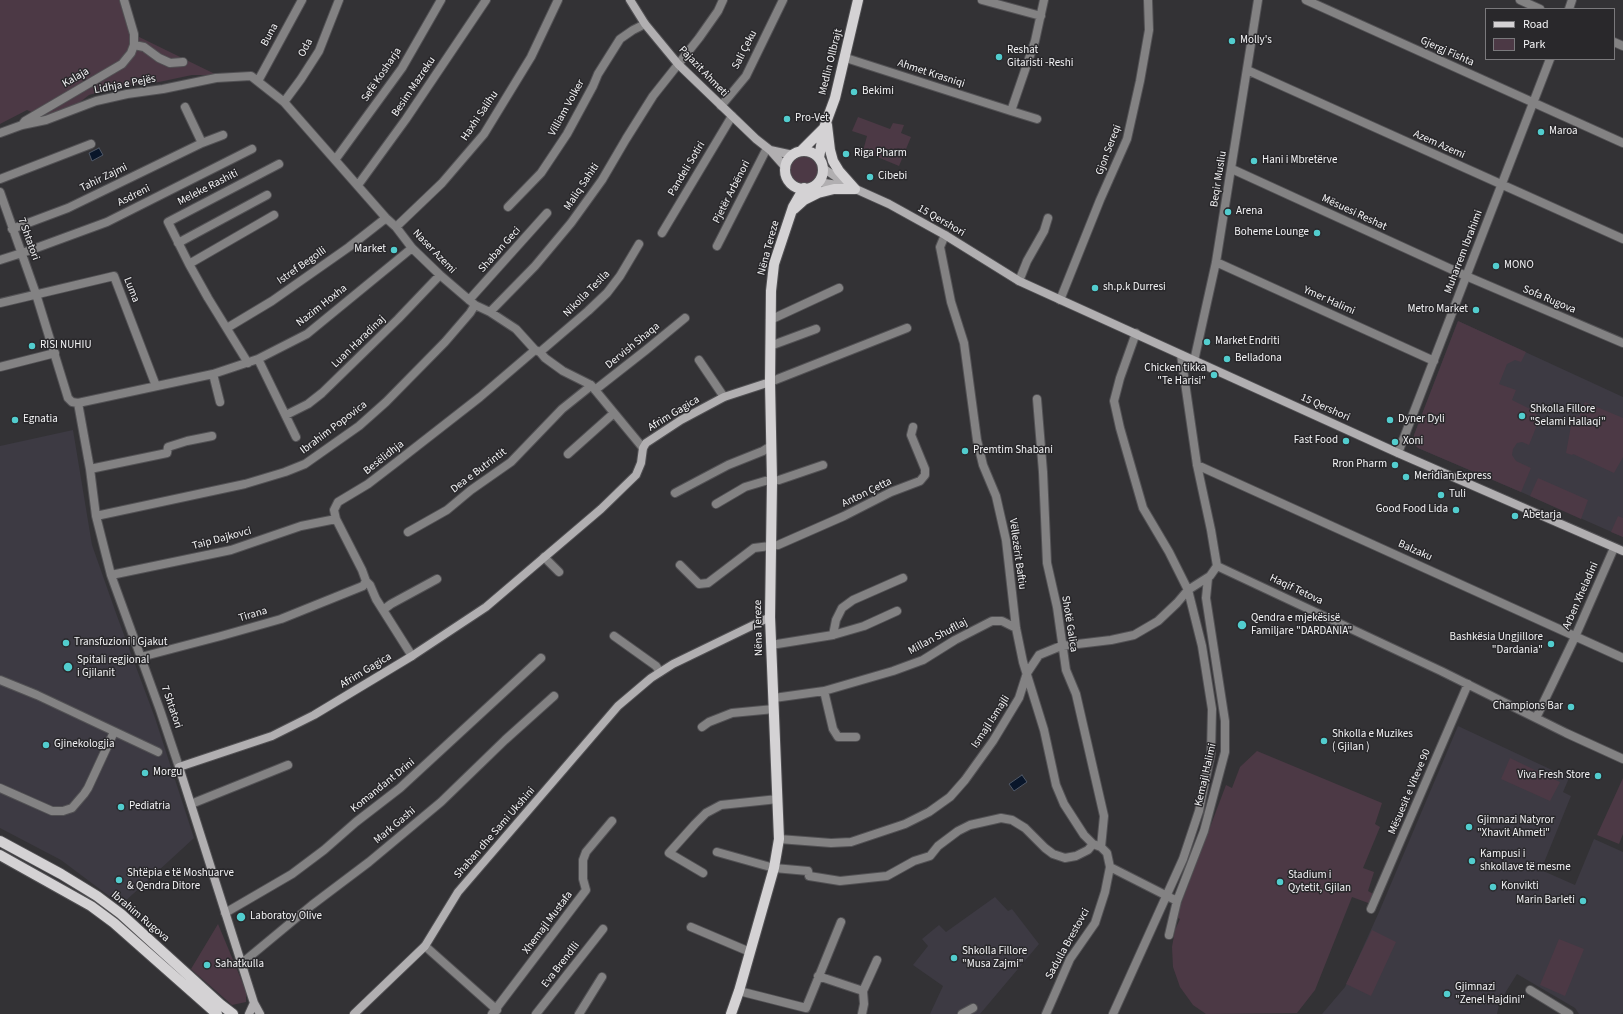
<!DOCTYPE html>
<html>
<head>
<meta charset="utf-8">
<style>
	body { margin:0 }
	#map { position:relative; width:1623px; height:1014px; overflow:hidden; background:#333235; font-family:"Source Sans 3",sans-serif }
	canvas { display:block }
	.legend { position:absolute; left:1485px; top:8px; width:130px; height:52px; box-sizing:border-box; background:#29282b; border:1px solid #7a797c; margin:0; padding:5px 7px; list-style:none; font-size:12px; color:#f3f3f5 }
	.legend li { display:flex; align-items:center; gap:8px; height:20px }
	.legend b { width:20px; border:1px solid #7a797c }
</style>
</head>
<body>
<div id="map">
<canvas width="1623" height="1014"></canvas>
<ul class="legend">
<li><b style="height:5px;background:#d4d2d4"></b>Road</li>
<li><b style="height:11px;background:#4c3945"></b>Park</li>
</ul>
</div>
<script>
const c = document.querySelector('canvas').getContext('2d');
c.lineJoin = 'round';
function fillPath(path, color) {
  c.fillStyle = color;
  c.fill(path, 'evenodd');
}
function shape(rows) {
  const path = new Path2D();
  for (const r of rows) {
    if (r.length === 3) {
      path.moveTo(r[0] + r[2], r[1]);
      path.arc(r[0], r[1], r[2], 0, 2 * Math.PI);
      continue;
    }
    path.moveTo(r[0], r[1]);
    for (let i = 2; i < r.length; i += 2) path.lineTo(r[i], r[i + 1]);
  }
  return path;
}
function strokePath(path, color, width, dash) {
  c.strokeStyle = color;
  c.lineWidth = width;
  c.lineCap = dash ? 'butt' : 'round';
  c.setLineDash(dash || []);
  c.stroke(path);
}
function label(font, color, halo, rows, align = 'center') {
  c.font = font + ' "Source Sans 3",sans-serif';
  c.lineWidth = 3;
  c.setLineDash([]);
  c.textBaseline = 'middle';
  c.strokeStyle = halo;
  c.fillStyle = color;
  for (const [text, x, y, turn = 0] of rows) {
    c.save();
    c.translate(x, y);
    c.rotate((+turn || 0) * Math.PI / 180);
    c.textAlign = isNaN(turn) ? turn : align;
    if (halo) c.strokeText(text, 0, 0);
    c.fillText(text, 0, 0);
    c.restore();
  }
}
fillPath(shape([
	[1458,321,1623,397,1623,537,1521,492,1418,448,1414,444,1414,435],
	[73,430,92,545,117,616,155,718,194,838,121,905,61,860,0,828,0,446],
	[1458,726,1569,778,1563,792,1571,796,1541,870,1575,885,1594,839,1623,852,1623,1012,1621,1014,1579,1014,1575,1008,1517,974,1500,1001,1497,1014,1322,1014,1345,987,1379,912],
	[995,897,1008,911,1012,909,1039,944,980,1014,930,1014,943,986,913,965,928,946,922,939,939,925,946,932]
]), '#3d3a43');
fillPath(shape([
	[0,0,119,0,131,33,217,75,192,75,159,82,117,87,89,95,75,106,42,117,27,110,0,124],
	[858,117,890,129,893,123,904,125,901,133,911,137,899,166,863,151,867,136,852,131],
	[804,170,15],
	[1458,321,1526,352,1521,362,1515,360,1507,364,1499,384,1516,390,1512,400,1532,410,1537,415,1538,421,1535,430,1529,445,1522,442,1517,443,1513,449,1512,455,1516,461,1531,468,1521,492,1418,448,1414,444,1414,435],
	[1585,402,1623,418,1623,457,1614,473,1573,454,1572,455,1566,453,1573,415,1579,417],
	[1538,478,1588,500,1581,519,1530,496],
	[1618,516,1623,518,1623,537,1611,532],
	[1257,751,1382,803,1375,824,1380,827,1363,868,1374,872,1368,891,1375,895,1371,904,1352,897,1315,990,1297,1013,1206,1014,1193,1005,1180,987,1173,967,1172,947,1175,930,1180,919,1176,917,1226,785,1232,788,1240,767],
	[1510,758,1560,782,1550,801,1501,779],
	[1623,778,1623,834,1619,844,1597,835],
	[218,924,246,991,246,1002,232,1005,191,969],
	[1372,930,1396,942,1371,996,1346,984],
	[1559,939,1584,949,1565,996,1540,985]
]), '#4c3945');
const water = shape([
	[99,148,103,155,92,161,89,153,99,148],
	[1022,775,1027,782,1014,791,1009,784,1022,775]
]);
fillPath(water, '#09162a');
strokePath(water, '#4f5867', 1);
const street = shape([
	[982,0,1041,16],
	[1306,0,1623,143],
	[1520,0,1540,9],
	[1569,9,1572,0],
	[1614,42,1623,46],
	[134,45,144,47,159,58,170,63,183,62],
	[846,58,1011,111,1035,41,1044,0],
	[1247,70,1623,239],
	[258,81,302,0],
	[284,102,301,79,319,51,339,0],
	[721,106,746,76,783,0],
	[1011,111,1037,119],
	[22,125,25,121,122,64,131,53,134,45,134,34,124,0],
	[0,133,22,125,46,120,96,101,127,94,163,89,216,78,251,76,284,102,386,218,396,227,412,248,440,275,475,305,490,312,516,329,535,350,540,352,545,358,563,371,591,385,643,448],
	[202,143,223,135],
	[335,160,402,68,441,0],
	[1232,169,1466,276,1623,343],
	[0,179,91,144],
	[358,185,406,119,486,0],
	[0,192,36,294,68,398,72,402,78,403,90,469,96,516,111,575,160,710,179,767],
	[508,207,541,173,567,134,593,86,598,74,620,39,633,30,645,24],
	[396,227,442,183,484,134,531,57,558,0],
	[12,229,68,208,202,143,185,107],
	[662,233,732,116],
	[945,235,940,247,951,302,964,343,977,440,983,465,996,496,1006,540,1016,628,1023,662,1044,730,1056,785,1064,804,1084,835,1093,844,1101,847,1107,853,1110,867,1105,892,1095,923,1070,959,1046,1014],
	[178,243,267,195],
	[717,246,767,148],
	[0,260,28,251,107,222,252,149],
	[1216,262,1434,361],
	[189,264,274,215],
	[1019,281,1027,261,1044,231,1048,218],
	[469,300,547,213],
	[1060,300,1100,200,1127,139,1140,81,1149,30,1148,0],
	[0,303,114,276,156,386],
	[490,312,535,266,571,223,602,180,626,139,653,96,699,38,718,11,723,0],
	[770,320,839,288],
	[227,328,272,301,349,247,386,218],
	[770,346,816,329],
	[540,352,588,311,607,293,620,276,639,244],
	[1181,355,1197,465,1211,530,1217,566],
	[258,359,296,437],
	[699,360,724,397],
	[1194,361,1216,262,1258,0],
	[248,363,208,298,189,264,168,222,279,164],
	[0,367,55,353],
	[213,374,220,402],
	[770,382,907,328],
	[595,390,646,350,685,318],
	[1037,399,1043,472,1047,563,1057,607,1066,670,1076,694,1104,816,1101,847],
	[78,403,213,374,258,359,307,334,412,248],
	[286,415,308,404,322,393,398,319,440,275],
	[1398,453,1550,59],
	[568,454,614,413],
	[1197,465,1623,658],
	[90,469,167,453,168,447,187,441,212,436],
	[675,493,728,465,763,451,771,446],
	[716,504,745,487,765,481,779,480,823,465],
	[96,516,245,484,285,472,305,464,359,426,386,402,445,342,470,313,475,305],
	[408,532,447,510,471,490,511,462,562,409,587,389,591,385],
	[544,557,559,572],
	[680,565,699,584,708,583,754,548,778,545,844,516,891,492,920,481,925,475,925,469,911,435,913,427],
	[1217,566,1441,671,1566,733,1623,759],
	[111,575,231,550,301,526,336,519],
	[383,610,391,604,437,579],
	[833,635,836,620,842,608,853,600,903,578],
	[614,636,656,666,660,672],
	[771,645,833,635,864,626,897,611],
	[412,656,376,599,370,585,366,581,362,570,336,519,334,510,338,502,368,484,398,461,480,397,535,350],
	[141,657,221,636,281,619,363,586,366,581],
	[0,680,37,695,158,752],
	[824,691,833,729,838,737,856,737],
	[774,698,824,691,893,671,923,660,955,640,992,621,1002,621,1016,628],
	[1536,718,1575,637,1614,548],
	[702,727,709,722,732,713,774,709],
	[0,788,52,811,63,811,72,808,84,794,88,788,114,732],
	[191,804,288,765],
	[779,839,831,843,851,842,905,824,929,812,950,797,965,780,993,741,1019,698,1027,673,1039,655,1061,646,1111,640,1134,635,1158,621,1177,603,1188,590,1210,576,1217,566],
	[717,852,774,868,808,871,809,876,840,881,887,876,914,861,930,856,938,846,958,831,970,825,1001,818,1012,820,1025,828,1045,848,1053,854,1065,858,1076,856,1088,850,1093,844],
	[1110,867,1177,901,1169,935],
	[703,873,669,853,695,824,706,813,721,805,778,799],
	[1177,901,1204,831,1225,752,1225,721,1206,598,1208,578],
	[1371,909,1468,684],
	[225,913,292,874,324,850,356,822,400,788,541,658],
	[691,927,750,952],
	[425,946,497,1010],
	[242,963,312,905,369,862,441,802,505,740,554,696],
	[818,976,863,991,864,1004,862,1014],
	[1530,990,1569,1014],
	[739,991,806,1008,841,922],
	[863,991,877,960],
	[492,1014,586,890,583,879,583,860,586,852,612,821],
	[536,1014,603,929],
	[579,1014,602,977],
	[962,1014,973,1008],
	[1113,1014,1183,859,1199,811,1211,753,1212,709,1202,646,1188,590,1169,552,1143,508,1120,428,1114,401,1120,378,1136,333]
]);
const secondary = shape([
	[630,0,645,24,678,64,756,139,770,150,786,168],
	[770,150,793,155],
	[823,168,849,186,889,204,945,235,1019,281,1398,453,1623,551],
	[818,182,844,186],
	[254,1003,260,1014],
	[249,1014,254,1003,179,767,272,736,314,715,412,656,486,607,601,509,636,475,641,463,643,448,646,443,681,420,724,397,770,382],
	[354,1014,425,946,458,892,618,706,651,678,673,664,770,617]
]);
const primary = shape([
	[827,125,830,150,833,161,839,171,855,189],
	[801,151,824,128],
	[804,170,19],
	[819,158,824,128,835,98,858,0],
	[794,209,804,200,818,193,834,189,855,189],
	[0,841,61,874,97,896,121,914,220,1004,233,1014],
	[0,855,91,906,114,923,217,1014],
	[731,1014,739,991,774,868,779,839,770,617,772,481,770,382,771,291,774,264,793,207,804,188]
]);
strokePath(street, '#525154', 10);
strokePath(secondary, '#525154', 10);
strokePath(primary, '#525154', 12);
strokePath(street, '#838283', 8);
strokePath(secondary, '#b1afb1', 8);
strokePath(primary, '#d4d2d4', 10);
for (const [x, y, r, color] of [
	[1232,41,4,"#52cdce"],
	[999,57,4,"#52cdce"],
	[854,92,4,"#52cdce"],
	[787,119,4,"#52cdce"],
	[1541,132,4,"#52cdce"],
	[846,154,4,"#52cdce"],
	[1254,161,4,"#52cdce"],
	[870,177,4,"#52cdce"],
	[1228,212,4,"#52cdce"],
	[1317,233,4,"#52cdce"],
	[394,250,4,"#52cdce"],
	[1496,266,4,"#52cdce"],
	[1095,288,4,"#52cdce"],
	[1476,310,4,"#52cdce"],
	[1207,342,4,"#52cdce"],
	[32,346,4,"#52cdce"],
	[1227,359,4,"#52cdce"],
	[1214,375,4,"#52cdce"],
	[1522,416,4,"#52cdce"],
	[15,420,4,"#52cdce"],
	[1390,420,4,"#52cdce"],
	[1346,441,4,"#52cdce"],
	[1395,442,4,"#52cdce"],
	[965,451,4,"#52cdce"],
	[1395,465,4,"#52cdce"],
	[1406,477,4,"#52cdce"],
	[1441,495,4,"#52cdce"],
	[1456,510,4,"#52cdce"],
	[1515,516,4,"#52cdce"],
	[1242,625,5,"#52cdce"],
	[66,643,4,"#52cdce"],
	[1551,644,4,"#52cdce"],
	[68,667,5,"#52cdce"],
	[1571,707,4,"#52cdce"],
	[1324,741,4,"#52cdce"],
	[46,745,4,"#52cdce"],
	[145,773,4,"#52cdce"],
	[1598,776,4,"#52cdce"],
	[121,807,4,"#52cdce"],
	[1469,827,4,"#52cdce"],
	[1472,861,4,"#52cdce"],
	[119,880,4,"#52cdce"],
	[1280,882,4,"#52cdce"],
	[1493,887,4,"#52cdce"],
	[1583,901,4,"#52cdce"],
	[241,917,5,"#52cdce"],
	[954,958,4,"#52cdce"],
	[207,965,4,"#52cdce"],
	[1447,994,4,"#52cdce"]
]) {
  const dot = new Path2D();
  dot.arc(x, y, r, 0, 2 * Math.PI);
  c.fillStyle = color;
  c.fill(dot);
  strokePath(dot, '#29282b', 1.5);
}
label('11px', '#f3f3f5', '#29282b', [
	["Buna",270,35,-62],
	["Oda",306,48,-62],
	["Sali Çeku",745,50,-63],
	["Gjergj Fishta",1447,52,24],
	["Medlin Ollbrajt",831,62,-76],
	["Pajazit Ahmeti",703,72,46],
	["Ahmet Krasniqi",931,74,18],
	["Sefë Kosharja",382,75,-56],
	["Kalaja",76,78,-30],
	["Lidhja e Pejës",125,85,-11],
	["Besim Mazreku",414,87,-56],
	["Villiam Volker",567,108,-61],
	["Haxhi Salihu",480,116,-56],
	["Azem Azemi",1439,145,24],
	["Gjon Sereqi",1109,150,-69],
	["Pandeli Sotiri",687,169,-59],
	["Tahir Zajmi",104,178,-26],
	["Beqir Musliu",1219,179,-81],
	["Maliq Sahiti",582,187,-56],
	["Meleke Rashiti",208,188,-27],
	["Pjetër Arbënori",732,192,-63],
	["Asdreni",134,196,-27],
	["Mësuesi Reshat",1354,213,25],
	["15 Qershori",941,221,30],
	["7 Shtatori",28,239,70],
	["Nëna Tereze",769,248,-75],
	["Shaban Geci",500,250,-48],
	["Naser Azemi",434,252,46],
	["Muharrem Ibrahimi",1464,252,-69],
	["Istref Begolli",302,266,-35],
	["Luma",131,290,69],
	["Nikolla Teslla",587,294,-45],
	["Sofa Rugova",1549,300,23],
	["Ymer Halimi",1329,301,24],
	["Nazim Hoxha",322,306,-38],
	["Luan Haradinaj",359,342,-44],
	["Dervish Shaqa",633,346,-39],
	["15 Qershori",1325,408,24],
	["Afrim Gagica",674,414,-31],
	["Ibrahim Popovica",334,428,-37],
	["Besëlidhja",384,458,-38],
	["Dea e Butrintit",479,471,-37],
	["Anton Çetta",867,493,-26],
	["Taip Dajkovci",222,539,-15],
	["Balzaku",1415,551,24],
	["Vëllezërit Baftiu",1017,554,82],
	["Haqif Tetova",1296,590,25],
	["Arben Xheladini",1581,596,-66],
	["Tirana",253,615,-17],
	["Shotë Galica",1069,624,81],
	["Nëna Tereze",759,628,-91],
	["Millan Shufllaj",938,637,-28],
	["Afrim Gagica",366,671,-31],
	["7 Shtatori",171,707,71],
	["Ismajl Ismajli",991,722,-57],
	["Kemajl Halimi",1206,775,-77],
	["Komandant Drini",383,786,-39],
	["Mësuesit e Viteve 90",1410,792,-67],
	["Mark Gashi",395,826,-40],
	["Shaban dhe Sami Ukshini",495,833,-49],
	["Ibrahim Rugova",140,917,40],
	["Xhemajl Mustafa",548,923,-53],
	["Sadulla Brestovci",1068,944,-61],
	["Eva Brendlli",561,965,-52]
]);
label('11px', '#f3f3f5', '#29282b', [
	["Molly's",1240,41],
	["Reshat",1007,51],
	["Gitaristi -Reshi",1007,64],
	["Bekimi",862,92],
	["Pro-Vet",795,119],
	["Maroa",1549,132],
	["Riga Pharm",854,154],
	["Hani i Mbretërve",1262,161],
	["Cibebi",878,177],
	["Arena",1236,212],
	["Boheme Lounge",1309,233,"right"],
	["Market",386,250,"right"],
	["MONO",1504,266],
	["sh.p.k Durresi",1103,288],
	["Metro Market",1468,310,"right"],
	["Market Endriti",1215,342],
	["RISI NUHIU",40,346],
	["Belladona",1235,359],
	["Chicken tikka",1206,369,"right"],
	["\"Te Harisi\"",1206,382,"right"],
	["Shkolla Fillore",1530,410],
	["\"Selami Hallaqi\"",1530,423],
	["Egnatia",23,420],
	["Dyner Dyli",1398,420],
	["Fast Food",1338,441,"right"],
	["Xoni",1403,442],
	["Premtim Shabani",973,451],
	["Rron Pharm",1387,465,"right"],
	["Meridian Express",1414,477],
	["Tuli",1449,495],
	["Good Food Lida",1448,510,"right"],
	["Abetarja",1523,516],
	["Qendra e mjekësisë",1251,619],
	["Familjare \"DARDANIA\"",1251,632],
	["Bashkësia Ungjillore",1543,638,"right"],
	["\"Dardania\"",1543,651,"right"],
	["Transfuzioni i Gjakut",74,643],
	["Spitali regjional",77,661],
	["i Gjilanit",77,674],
	["Champions Bar",1563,707,"right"],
	["Shkolla e Muzikes",1332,735],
	["( Gjilan )",1332,748],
	["Gjinekologjia",54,745],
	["Morgu",153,773],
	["Viva Fresh Store",1590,776,"right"],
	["Pediatria",129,807],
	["Gjimnazi Natyror",1477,821],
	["\"Xhavit Ahmeti\"",1477,834],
	["Kampusi i",1480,855],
	["shkollave të mesme",1480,868],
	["Shtëpia e të Moshuarve",127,874],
	["& Qendra Ditore",127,887],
	["Stadium i",1288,876],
	["Qytetit, Gjilan",1288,889],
	["Konvikti",1501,887],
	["Marin Barleti",1575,901,"right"],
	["Laboratoy Olive",250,917],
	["Shkolla Fillore",962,952],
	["\"Musa Zajmi\"",962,965],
	["Sahatkulla",215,965],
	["Gjimnazi",1455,988],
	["\"Zenel Hajdini\"",1455,1001]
], 'left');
</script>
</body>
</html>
